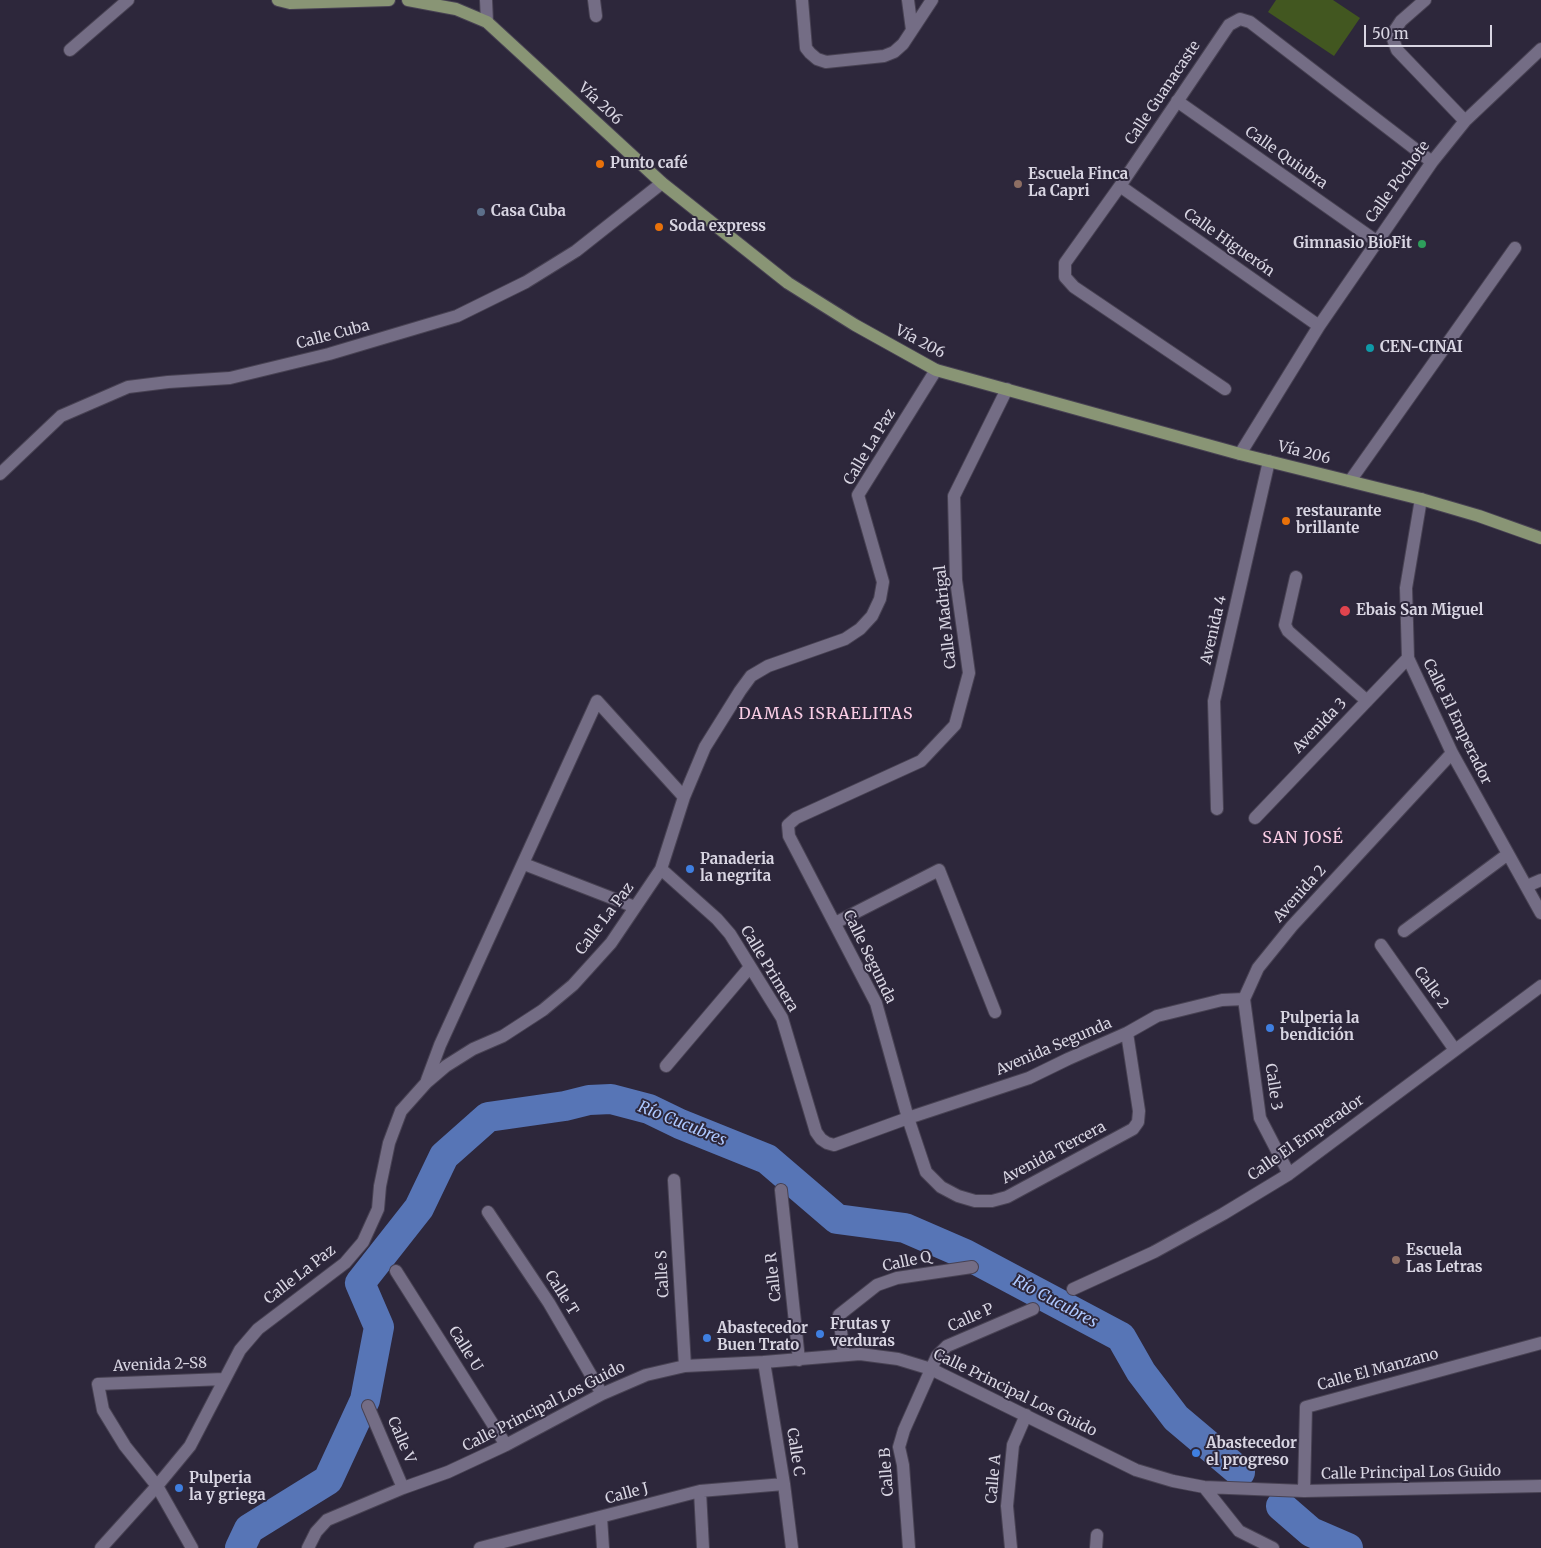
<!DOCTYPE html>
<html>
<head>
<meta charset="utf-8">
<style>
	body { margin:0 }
	#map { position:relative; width:1541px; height:1548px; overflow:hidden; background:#2d273b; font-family:Merriweather,serif }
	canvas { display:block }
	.scale { position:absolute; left:1364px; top:25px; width:128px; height:22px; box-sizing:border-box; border:2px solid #d8d5e2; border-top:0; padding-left:6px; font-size:15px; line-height:18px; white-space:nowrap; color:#d8d5e2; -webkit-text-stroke:4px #2d273b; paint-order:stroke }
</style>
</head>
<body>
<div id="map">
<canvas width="1541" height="1548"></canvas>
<div class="scale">50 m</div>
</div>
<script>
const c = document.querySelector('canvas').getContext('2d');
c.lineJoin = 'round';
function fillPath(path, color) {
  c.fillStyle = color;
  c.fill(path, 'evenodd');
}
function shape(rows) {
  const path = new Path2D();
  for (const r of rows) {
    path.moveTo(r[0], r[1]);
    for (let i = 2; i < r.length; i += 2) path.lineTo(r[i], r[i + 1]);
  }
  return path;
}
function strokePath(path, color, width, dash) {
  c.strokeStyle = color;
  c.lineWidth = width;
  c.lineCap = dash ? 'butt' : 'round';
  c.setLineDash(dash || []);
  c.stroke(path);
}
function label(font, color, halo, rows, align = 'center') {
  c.font = font + ' Merriweather,serif';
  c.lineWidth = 4;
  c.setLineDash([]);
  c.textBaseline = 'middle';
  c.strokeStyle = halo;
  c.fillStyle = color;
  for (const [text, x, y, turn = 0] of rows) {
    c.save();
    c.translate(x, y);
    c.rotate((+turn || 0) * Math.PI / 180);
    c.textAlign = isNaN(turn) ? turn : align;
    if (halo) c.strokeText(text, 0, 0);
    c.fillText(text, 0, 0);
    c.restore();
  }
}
fillPath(shape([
	[1276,0,1333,0,1360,18,1334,56,1268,12]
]), '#425720');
strokePath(shape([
	[1281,1506,1311,1532,1348,1548],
	[240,1548,249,1529,328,1480,365,1400,379,1327,360,1283,419,1208,444,1156,488,1117,565,1106,589,1100,611,1099,649,1109,680,1124,767,1159,837,1219,905,1228,965,1254,1121,1337,1141,1372,1176,1418,1240,1472]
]), '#5775b6', 30);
const minor = shape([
	[486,0,487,22],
	[594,0,596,16],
	[802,0,806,48,810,53,817,59,826,62,884,56,894,52,903,44,932,0],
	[908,0,912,30],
	[1425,0,1401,21,1395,30,1393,39,1397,50,1465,121],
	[70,50,128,0],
	[1177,101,1376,241],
	[1120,186,1319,326],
	[1007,389,954,496,956,580,969,673,955,725,921,761,796,818,788,825,789,836,876,1003,908,1118,926,1172,941,1187,958,1196,975,1201,992,1201,1007,1197,1133,1129,1138,1122,1139,1111,1127,1033],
	[1225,389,1074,287,1065,277,1065,263,1120,186,1229,25,1240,19,1250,22,1432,162],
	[1240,454,1319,326,1432,162,1465,121,1541,49],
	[0,474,61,416,128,387,168,382,230,378,329,354,457,316,526,282,576,251,662,183],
	[1350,481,1515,248],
	[1421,499,1406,588,1408,658,1452,753,1541,913],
	[1296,577,1285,625,1288,631,1367,701],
	[1217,809,1214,701,1269,461],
	[1255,818,1408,658],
	[524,864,635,907],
	[661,869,717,919,730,934,782,1018,816,1132,821,1139,827,1143,834,1145,908,1118,1029,1078,1068,1059,1127,1033,1157,1016,1222,1000,1244,999],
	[1527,886,1541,880],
	[835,923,939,870,995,1012],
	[1404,931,1508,854],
	[1381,945,1455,1050],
	[1244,999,1258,968,1292,926,1452,753],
	[1244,999,1260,1118,1289,1174],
	[666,1066,750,967],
	[427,1080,440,1045,597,701,684,797],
	[674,1180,685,1366],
	[781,1190,799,1360],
	[488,1212,549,1303,602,1394],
	[396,1271,506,1445],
	[1073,1289,1154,1252,1223,1214,1289,1174,1541,986],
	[844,1355,839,1315,877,1285,897,1278,972,1267],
	[764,1362,784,1484,792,1548],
	[368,1406,403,1488],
	[1204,1487,1239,1531,1273,1548],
	[700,1491,703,1548],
	[1304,1491,1306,1407,1541,1343],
	[601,1517,603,1548],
	[101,1548,157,1486,190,1446,240,1350,258,1329,345,1263,363,1242,378,1209,380,1186,389,1143,401,1111,426,1083,446,1066,473,1049,503,1036,543,1010,573,985,611,943,661,869,684,797,705,747,740,691,751,676,768,666,845,639,860,629,872,616,880,599,883,582,858,495,936,370],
	[192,1548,157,1486,125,1446,103,1410,98,1384,224,1379],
	[308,1548,316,1532,327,1520,403,1488,448,1472,506,1445,602,1394,646,1375,685,1366,764,1362,860,1354,898,1359,931,1369,1136,1470,1173,1481,1204,1487,1304,1491,1541,1486],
	[480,1548,700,1491,784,1484],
	[909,1548,903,1465,899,1447,904,1430,937,1356,947,1346,1033,1309],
	[1011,1548,1007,1506,1013,1445,1026,1415],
	[1096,1548,1097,1535]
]);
const major = shape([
	[278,0,290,3,389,0],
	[408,0,456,9,487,22,662,183,788,283,855,325,936,370,1240,454,1421,499,1479,516,1541,538]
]);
strokePath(minor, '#484253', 14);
strokePath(major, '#484253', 14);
strokePath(minor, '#746d85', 12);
strokePath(major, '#899575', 12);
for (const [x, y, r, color] of [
	[600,164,5,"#e8710a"],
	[1018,184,5,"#8d6e63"],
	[481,212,5,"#5c6f8a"],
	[659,227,5,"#e8710a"],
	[1422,244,5,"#2e9e5b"],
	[1370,348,5,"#0f9aa8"],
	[1286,521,5,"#e8710a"],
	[1345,611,6,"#e0444e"],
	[690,869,5,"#3f7fe0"],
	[1270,1028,5,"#3f7fe0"],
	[1396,1260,5,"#8d6e63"],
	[820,1334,5,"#3f7fe0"],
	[707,1338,5,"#3f7fe0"],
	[1196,1453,5,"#3f7fe0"],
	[179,1488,5,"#3f7fe0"]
]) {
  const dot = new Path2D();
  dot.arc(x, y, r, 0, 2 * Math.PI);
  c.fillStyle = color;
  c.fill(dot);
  strokePath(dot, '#2d273b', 2);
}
label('15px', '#d8d5e2', '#2d273b', [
	["Calle Guanacaste",1163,93,-56],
	["Vía 206",600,104,43],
	["Calle Quiubra",1286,158,35],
	["Calle Pochote",1398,182,-54],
	["Calle Higuerón",1229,243,35],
	["Calle Cuba",333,335,-15],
	["Vía 206",920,342,28],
	["Calle La Paz",870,447,-59],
	["Vía 206",1304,453,14],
	["Calle Madrigal",946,617,-96],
	["Avenida 4",1214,630,-77],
	["Calle El Emperador",1457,722,64],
	["Avenida 3",1320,726,-46],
	["Avenida 2",1300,894,-48],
	["Calle La Paz",605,919,-53],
	["Calle Segunda",869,957,64],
	["Calle Primera",769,969,59],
	["Calle 2",1431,988,54],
	["Avenida Segunda",1054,1047,-23],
	["Calle 3",1273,1087,82],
	["Calle El Emperador",1306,1138,-35],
	["Avenida Tercera",1054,1153,-28],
	["Calle Q",907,1262,-12],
	["Calle S",663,1274,-93],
	["Calle La Paz",300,1275,-38],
	["Calle R",774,1277,-96],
	["Calle T",561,1293,58],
	["Calle P",971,1318,-24],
	["Calle U",465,1349,58],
	["Avenida 2-S8",160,1365,-2],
	["Calle El Manzano",1378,1370,-15],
	["Calle Principal Los Guido",1015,1393,26],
	["Calle Principal Los Guido",544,1407,-27],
	["Calle V",401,1440,67],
	["Calle C",795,1452,81],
	["Calle B",887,1472,-94],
	["Calle Principal Los Guido",1411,1473,-1],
	["Calle A",994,1479,-85],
	["Calle J",627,1494,-15]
]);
label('bold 15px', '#d8d5e2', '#2d273b', [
	["Punto café",610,164],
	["Escuela Finca",1028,175],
	["La Capri",1028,192],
	["Casa Cuba",491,212],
	["Soda express",669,227],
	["Gimnasio BioFit",1412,244,"right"],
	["CEN-CINAI",1380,348],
	["restaurante",1296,512],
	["brillante",1296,529],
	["Ebais San Miguel",1356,611],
	["Panaderia",700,860],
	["la negrita",700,877],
	["Pulperia la",1280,1019],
	["bendición",1280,1036],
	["Escuela",1406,1251],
	["Las Letras",1406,1268],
	["Frutas y",830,1325],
	["verduras",830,1342],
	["Abastecedor",717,1329],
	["Buen Trato",717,1346],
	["Abastecedor",1206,1444],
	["el progreso",1206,1461],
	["Pulperia",189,1479],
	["la y griega",189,1496]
], 'left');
c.letterSpacing = '1px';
label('16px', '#facde5', '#2d273b', [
	["DAMAS ISRAELITAS",826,714],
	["SAN JOSÉ",1303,838]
]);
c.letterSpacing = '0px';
label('italic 16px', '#aec8ff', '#2d273b', [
	["Río Cucubres",682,1124,22],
	["Río Cucubres",1055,1302,28]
]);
</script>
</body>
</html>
